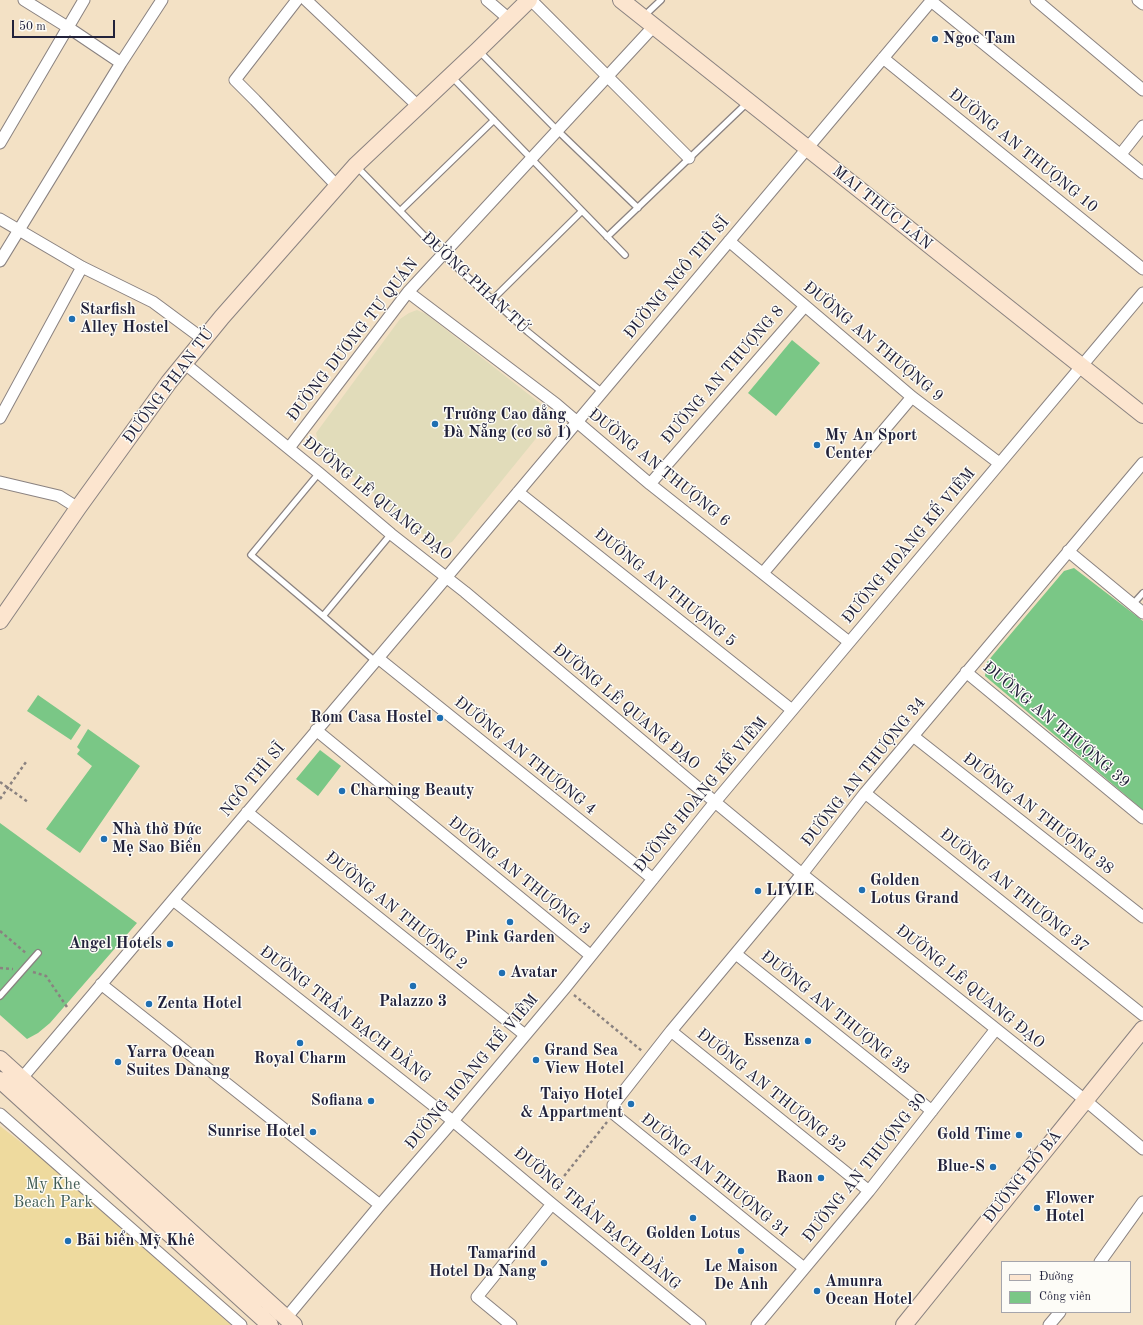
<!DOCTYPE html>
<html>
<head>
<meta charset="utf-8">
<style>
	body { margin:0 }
	#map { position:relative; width:1143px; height:1325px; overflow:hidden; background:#f3e1c5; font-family:"Old Standard TT",serif }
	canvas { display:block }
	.legend { position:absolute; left:1001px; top:1261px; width:130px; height:52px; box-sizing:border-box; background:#fdfcf7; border:1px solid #a5a5ac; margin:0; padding:5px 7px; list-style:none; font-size:12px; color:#22223b }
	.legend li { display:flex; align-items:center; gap:8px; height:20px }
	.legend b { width:20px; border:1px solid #a5a5ac }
	.scale { position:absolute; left:12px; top:20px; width:103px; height:18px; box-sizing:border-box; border:2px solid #22223b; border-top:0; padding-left:5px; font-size:12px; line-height:14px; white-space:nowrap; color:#22223b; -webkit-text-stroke:3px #fdfcf7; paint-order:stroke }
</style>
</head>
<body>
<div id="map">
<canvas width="1143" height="1325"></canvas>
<ul class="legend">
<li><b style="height:5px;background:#fce5cf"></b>Đường</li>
<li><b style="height:11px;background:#7ac786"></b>Công viên</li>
</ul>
<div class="scale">50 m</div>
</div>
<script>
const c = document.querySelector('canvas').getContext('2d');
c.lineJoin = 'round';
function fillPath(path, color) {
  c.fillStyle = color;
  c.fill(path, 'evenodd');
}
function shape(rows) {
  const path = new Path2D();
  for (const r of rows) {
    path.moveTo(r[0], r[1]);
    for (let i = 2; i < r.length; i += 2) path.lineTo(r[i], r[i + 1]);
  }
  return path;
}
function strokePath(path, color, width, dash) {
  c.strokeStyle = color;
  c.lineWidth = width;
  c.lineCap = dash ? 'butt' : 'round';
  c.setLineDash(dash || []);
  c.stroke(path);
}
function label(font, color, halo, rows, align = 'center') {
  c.font = font + ' "Old Standard TT",serif';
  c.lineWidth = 3;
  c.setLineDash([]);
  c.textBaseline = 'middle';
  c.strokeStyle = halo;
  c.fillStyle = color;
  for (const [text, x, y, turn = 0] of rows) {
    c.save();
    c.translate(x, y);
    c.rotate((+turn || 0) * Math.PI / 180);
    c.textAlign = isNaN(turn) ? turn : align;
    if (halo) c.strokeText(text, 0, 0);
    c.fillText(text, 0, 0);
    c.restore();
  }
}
fillPath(shape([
	[417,310,426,314,555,415,452,542,438,547,320,449,316,433,400,319,409,313]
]), '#e1dcba');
fillPath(shape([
	[792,340,820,363,776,416,748,393],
	[1074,568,1143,621,1143,810,985,676,987,662,1064,571],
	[38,695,81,725,71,740,27,711],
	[88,729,140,766,80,853,46,829,92,766,77,754,80,750,77,747],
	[320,750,341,766,318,796,296,779],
	[0,823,137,923,50,1023,38,1033,27,1039,0,1015]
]), '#7ac786');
fillPath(shape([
	[0,1126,40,1157,231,1325,0,1325]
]), '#eeda9e');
const lane = shape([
	[644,16,661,0],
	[478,50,557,130,638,208],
	[451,76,625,255],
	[356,166,442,254,528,332,602,392],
	[400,211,494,120],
	[607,237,747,103],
	[492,300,582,211],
	[319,473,251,555,323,616,375,661],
	[1133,604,1143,593],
	[323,616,391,534],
	[0,996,38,953]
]);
const street = shape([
	[24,0,69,28,121,63],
	[297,0,235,80,255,100,337,186],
	[306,0,418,106],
	[487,0,509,19],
	[531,0,689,158],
	[1036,0,1143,90],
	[1138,0,1143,4],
	[931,1,1143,173],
	[883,58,1143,269],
	[0,143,84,0],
	[1121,154,1143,126],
	[0,219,82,267,153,302,203,339],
	[729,241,912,397,999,463],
	[0,261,121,63,162,0],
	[408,292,556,404,650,484,849,642],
	[184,363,319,473,391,534,465,592,715,802,802,874,1085,1100,1143,1149],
	[0,418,82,267],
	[289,448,408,292,654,26],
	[0,482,59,496,78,508],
	[650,484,805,306],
	[518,492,792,710],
	[1068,551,1143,613],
	[763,573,912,397],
	[378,658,653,879],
	[966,672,1143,818],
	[316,730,590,955],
	[913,736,1143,917],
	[865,793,1143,1015],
	[247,812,525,1035],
	[173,900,453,1121,552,1204,700,1325],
	[736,954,932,1111],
	[101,984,380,1205],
	[671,1031,869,1191],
	[22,1078,429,598,932,0],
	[0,1114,241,1325],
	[1100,1262,1143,1202],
	[804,1268,614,1114,613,1105,671,1031,802,874,865,793,1143,463],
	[286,1318,380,1205,453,1121,565,988,715,802,1143,293],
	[511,1325,477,1297,552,1204],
	[757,1325,869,1191,996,1029],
	[1049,1325,1060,1312]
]);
const secondary = shape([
	[621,0,1143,415],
	[0,621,78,508,169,382,222,317,356,165,478,50,529,0],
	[0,1059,294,1325],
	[0,1080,270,1325],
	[904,1325,1143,1029]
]);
strokePath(lane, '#8a8280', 8);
strokePath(street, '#8a8280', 13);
strokePath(secondary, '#8a8280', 18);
strokePath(shape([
	[0,782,28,802],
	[0,799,26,762],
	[0,931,27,954],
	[0,968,13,969],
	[33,972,46,976,67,1007],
	[574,995,642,1051],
	[553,1190,607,1122]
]), '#8a8280', 2.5, [3, 3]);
strokePath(lane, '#fff', 5.5);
strokePath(street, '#fff', 11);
strokePath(secondary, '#fce5cf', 16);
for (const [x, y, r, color] of [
	[935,39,4,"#1f6fb2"],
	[72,319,4,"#1f6fb2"],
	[435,424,4,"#1f6fb2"],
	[817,445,4,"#1f6fb2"],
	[440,718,4,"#1f6fb2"],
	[342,791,4,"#1f6fb2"],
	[104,839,4,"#1f6fb2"],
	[862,890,4,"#1f6fb2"],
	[758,891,4,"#1f6fb2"],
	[510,922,4,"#1f6fb2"],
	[170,944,4,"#1f6fb2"],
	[502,973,4,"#1f6fb2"],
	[413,986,4,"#1f6fb2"],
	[149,1004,4,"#1f6fb2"],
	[808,1041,4,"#1f6fb2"],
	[300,1043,4,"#1f6fb2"],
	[536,1060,4,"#1f6fb2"],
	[118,1062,4,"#1f6fb2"],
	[371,1101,4,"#1f6fb2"],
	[631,1104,4,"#1f6fb2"],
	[313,1132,4,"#1f6fb2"],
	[1019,1135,4,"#1f6fb2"],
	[993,1167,4,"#1f6fb2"],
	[821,1178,4,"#1f6fb2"],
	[1037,1208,4,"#1f6fb2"],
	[693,1218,4,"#1f6fb2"],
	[68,1241,4,"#1f6fb2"],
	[741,1251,4,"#1f6fb2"],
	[544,1263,4,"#1f6fb2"],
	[817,1291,4,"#1f6fb2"]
]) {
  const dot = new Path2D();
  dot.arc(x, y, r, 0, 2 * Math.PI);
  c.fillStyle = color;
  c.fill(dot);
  strokePath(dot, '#fdfcf7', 1.5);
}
label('bold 16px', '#22223b', '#fdfcf7', [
	["Ngoc Tam",943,39],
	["Starfish",80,310],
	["Alley Hostel",80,328],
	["Trường Cao đẳng",443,415],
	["Đà Nẵng (cơ sở 1)",443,433],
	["My An Sport",825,436],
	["Center",825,454],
	["Rom Casa Hostel",432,718,"right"],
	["Charming Beauty",350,791],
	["Nhà thờ Đức",112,830],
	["Mẹ Sao Biển",112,848],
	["Golden",870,881],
	["Lotus Grand",870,899],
	["LIVIE",766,891],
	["Pink Garden",510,938,"center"],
	["Angel Hotels",162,944,"right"],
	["Avatar",510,973],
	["Palazzo 3",413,1002,"center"],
	["Zenta Hotel",157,1004],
	["Essenza",800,1041,"right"],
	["Grand Sea",544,1051],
	["View Hotel",544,1069],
	["Yarra Ocean",126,1053],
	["Suites Danang",126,1071],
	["Royal Charm",300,1059,"center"],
	["Taiyo Hotel",623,1095,"right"],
	["& Appartment",623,1113,"right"],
	["Sofiana",363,1101,"right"],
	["Sunrise Hotel",305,1132,"right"],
	["Gold Time",1011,1135,"right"],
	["Blue-S",985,1167,"right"],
	["Raon",813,1178,"right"],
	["Flower",1045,1199],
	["Hotel",1045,1217],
	["Golden Lotus",693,1234,"center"],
	["Bãi biển Mỹ Khê",76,1241],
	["Tamarind",536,1254,"right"],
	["Hotel Da Nang",536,1272,"right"],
	["Le Maison",741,1267,"center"],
	["De Anh",741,1285,"center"],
	["Amunra",825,1282],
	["Ocean Hotel",825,1300]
], 'left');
label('16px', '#22223b', '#fdfcf7', [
	["ĐƯỜNG AN THƯỢNG 10",1023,151,39],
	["MAI THÚC LÂN",882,208,39],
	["ĐƯỜNG NGÔ THÌ SĨ",677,278,-50],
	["ĐƯỜNG PHAN TỨ",475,283,43],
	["ĐƯỜNG DƯƠNG TỰ QUÁN",353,340,-52],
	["ĐƯỜNG AN THƯỢNG 9",873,342,40],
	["ĐƯỜNG AN THƯỢNG 8",723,375,-49],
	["ĐƯỜNG PHAN TỨ",169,386,-53],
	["ĐƯỜNG AN THƯỢNG 6",659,468,39],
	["ĐƯỜNG LÊ QUANG ĐẠO",377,499,39],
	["ĐƯỜNG HOÀNG KẾ VIÊM",909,546,-50],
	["ĐƯỜNG AN THƯỢNG 5",665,588,39],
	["ĐƯỜNG LÊ QUANG ĐẠO",626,707,40],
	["ĐƯỜNG AN THƯỢNG 39",1056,725,40],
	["ĐƯỜNG AN THƯỢNG 4",525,756,39],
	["ĐƯỜNG AN THƯỢNG 34",864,772,-51],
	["NGÔ THÌ SĨ",253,780,-50],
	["ĐƯỜNG HOÀNG KẾ VIÊM",701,795,-50],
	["ĐƯỜNG AN THƯỢNG 38",1038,814,38],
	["ĐƯỜNG AN THƯỢNG 3",519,876,39],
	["ĐƯỜNG AN THƯỢNG 37",1014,891,39],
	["ĐƯỜNG AN THƯỢNG 2",396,911,39],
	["ĐƯỜNG LÊ QUANG ĐẠO",970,987,39],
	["ĐƯỜNG AN THƯỢNG 33",835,1013,39],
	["ĐƯỜNG TRẦN BẠCH ĐẰNG",345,1015,38],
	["ĐƯỜNG HOÀNG KẾ VIÊM",472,1072,-50],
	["ĐƯỜNG AN THƯỢNG 32",771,1091,39],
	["ĐƯỜNG AN THƯỢNG 30",865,1168,-51],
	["ĐƯỜNG AN THƯỢNG 31",715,1176,39],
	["ĐƯỜNG ĐỖ BÁ",1023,1177,-51],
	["ĐƯỜNG TRẦN BẠCH ĐẰNG",597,1219,40]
]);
label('16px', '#415c55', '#fdfcf7', [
	["My Khe",53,1185],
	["Beach Park",53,1203]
]);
</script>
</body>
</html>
